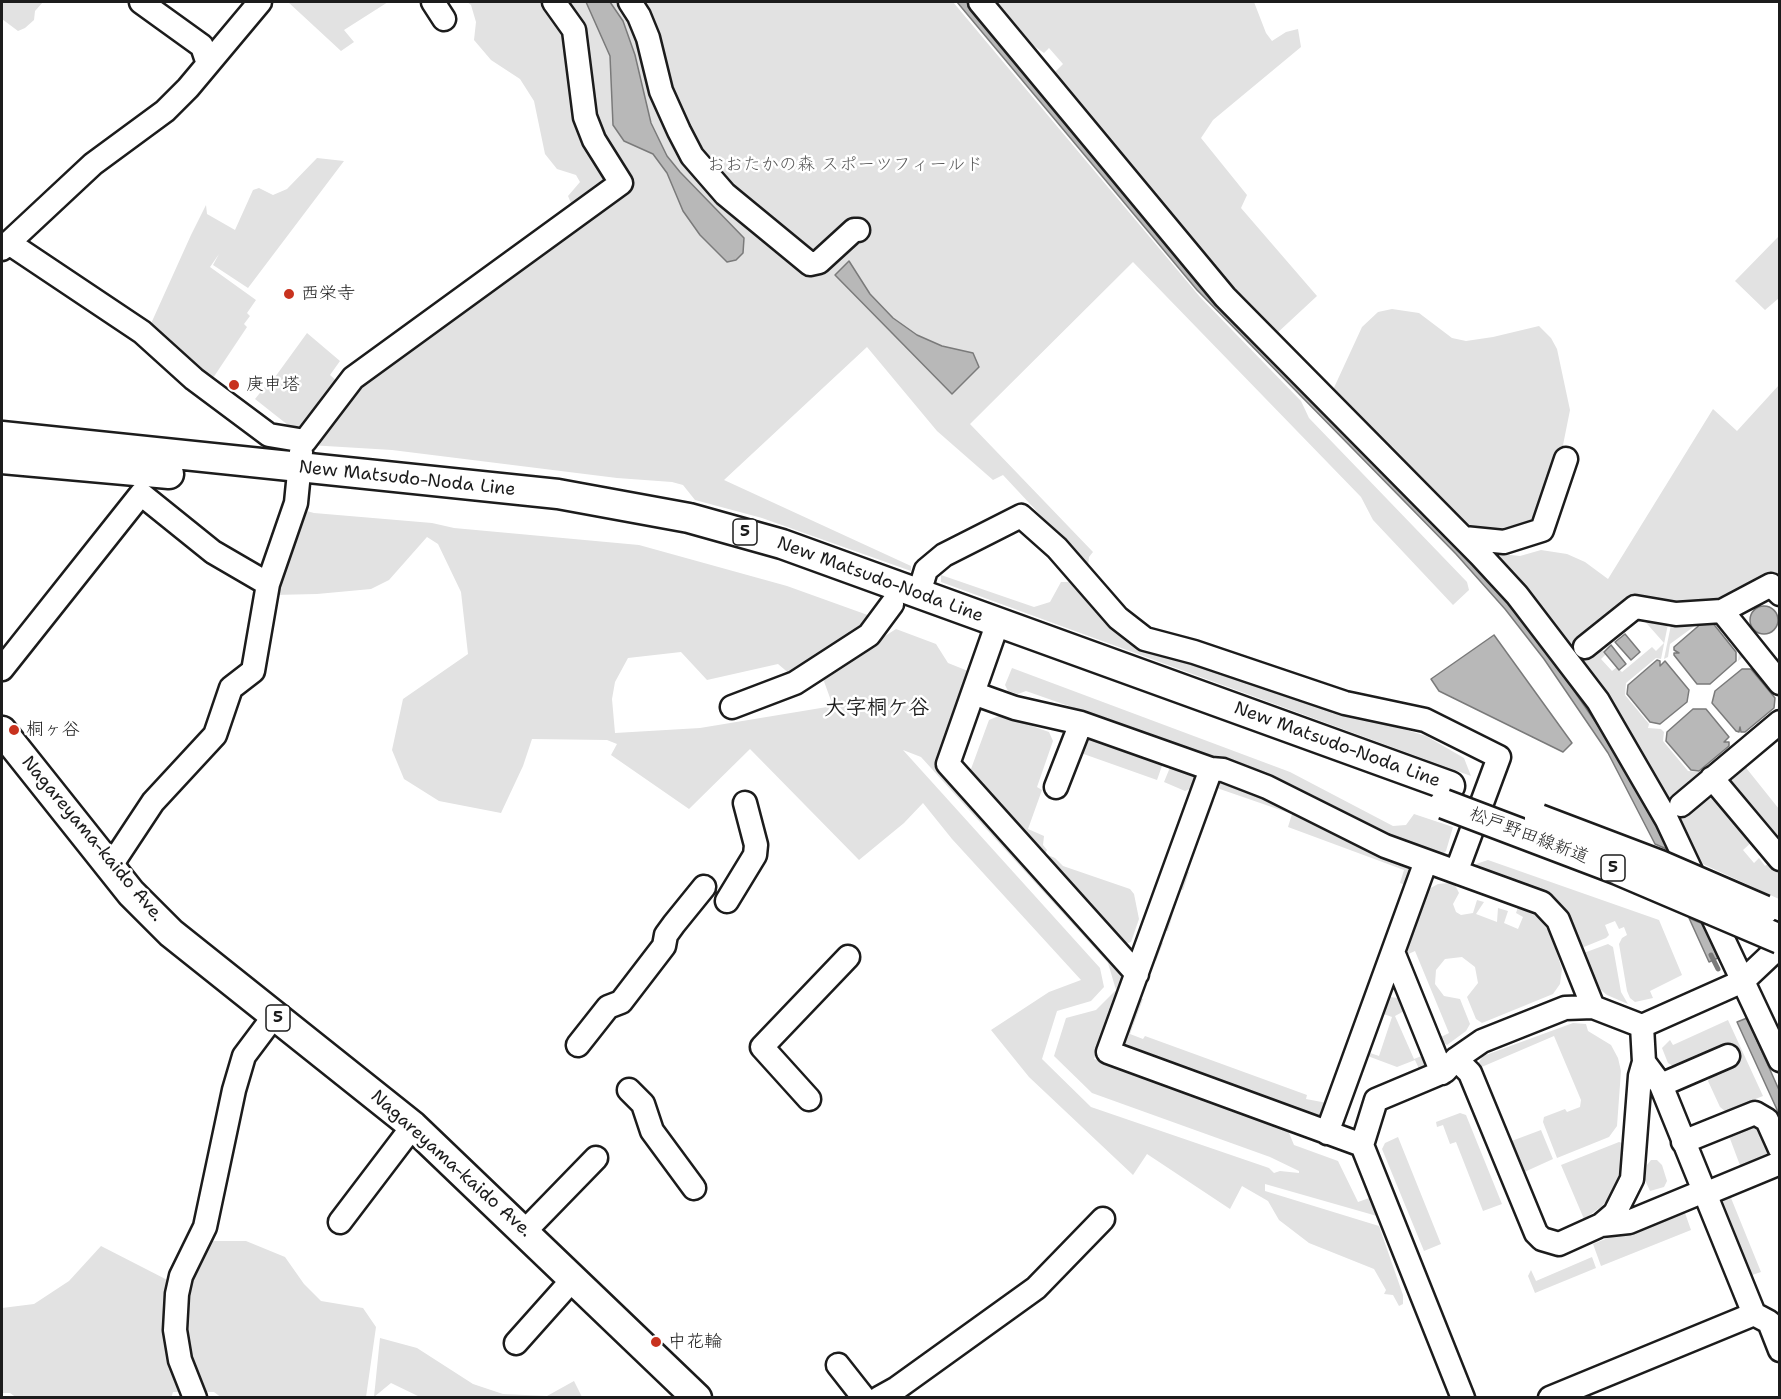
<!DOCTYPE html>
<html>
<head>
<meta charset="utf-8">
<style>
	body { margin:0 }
	#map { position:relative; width:1781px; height:1399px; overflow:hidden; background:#fff; font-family:"Shantell Sans",sans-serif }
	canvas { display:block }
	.frame { position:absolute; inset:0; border:3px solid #1c1c1c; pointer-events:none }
</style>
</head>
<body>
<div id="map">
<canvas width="1781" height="1399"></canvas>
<div class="frame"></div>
</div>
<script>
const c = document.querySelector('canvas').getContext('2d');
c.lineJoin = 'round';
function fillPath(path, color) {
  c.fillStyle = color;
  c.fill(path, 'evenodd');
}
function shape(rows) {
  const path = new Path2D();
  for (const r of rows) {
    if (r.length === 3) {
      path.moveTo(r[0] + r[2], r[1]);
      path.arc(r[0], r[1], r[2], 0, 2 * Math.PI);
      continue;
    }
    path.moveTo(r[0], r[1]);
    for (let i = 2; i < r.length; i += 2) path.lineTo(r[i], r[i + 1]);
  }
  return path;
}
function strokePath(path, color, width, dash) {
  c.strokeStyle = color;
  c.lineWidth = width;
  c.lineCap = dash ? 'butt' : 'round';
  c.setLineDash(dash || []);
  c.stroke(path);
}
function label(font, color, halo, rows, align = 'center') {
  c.font = font + ' "Shantell Sans","Klee One",sans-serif';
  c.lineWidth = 5;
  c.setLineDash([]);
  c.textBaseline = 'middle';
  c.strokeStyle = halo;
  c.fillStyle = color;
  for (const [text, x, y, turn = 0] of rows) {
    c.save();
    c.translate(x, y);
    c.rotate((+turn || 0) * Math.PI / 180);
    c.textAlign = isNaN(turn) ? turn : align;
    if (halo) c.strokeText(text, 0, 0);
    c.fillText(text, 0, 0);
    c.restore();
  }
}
fillPath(shape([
	[2,2,43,2,35,11,34,20,25,28,18,31,2,19],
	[288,2,388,2,344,30,354,42,341,51],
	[467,2,546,2,563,23,611,178,574,210,568,196,580,182,576,175,557,169,545,154,534,101,520,79,491,60,474,40,476,22,471,5],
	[560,2,953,2,1200,297,1301,401,1309,418,1467,582,1469,590,1453,605,1373,520,1361,497,1133,262,970,424,1093,552,1089,557,1088,566,1003,475,993,480,937,431,867,347,724,480,911,566,911,571,762,518,695,500,683,485,672,482,617,478,392,450,309,445,352,389,627,183,603,146],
	[997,2,1254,2,1266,33,1272,41,1286,32,1298,29,1301,47,1213,120,1201,138,1247,195,1241,208,1317,296,1275,335,1178,230,1052,75,1063,64,1049,48,1044,53,1034,46],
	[317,158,344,161,248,288,213,265,219,254,210,267,256,300,247,313,250,316,244,324,247,327,209,384,149,328,191,235,206,205,207,214,235,230,253,190,259,188,273,195,287,189],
	[1779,236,1779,298,1765,310,1735,281],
	[1392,309,1419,313,1452,338,1466,341,1493,337,1539,326,1551,338,1557,349,1570,410,1562,450,1537,524,1499,537,1468,530,1332,392,1362,327,1378,312],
	[307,333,340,361,330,375,338,382,298,433,255,399,268,383,270,384],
	[1779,385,1779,582,1773,574,1708,604,1676,609,1637,601,1598,644,1606,654,1601,659,1612,671,1617,667,1622,672,1652,647,1656,651,1664,643,1641,617,1606,647,1601,641,1630,616,1669,619,1661,659,1656,658,1626,683,1625,695,1649,724,1648,728,1661,729,1664,732,1663,741,1688,771,1700,772,1730,747,1712,792,1753,841,1743,850,1754,863,1759,858,1765,866,1770,862,1779,868,1779,899,1694,860,1492,553,1520,556,1541,550,1567,554,1585,562,1608,579,1713,409,1737,431],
	[299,509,314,513,432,523,454,528,639,545,787,586,876,618,791,675,778,664,707,680,681,652,628,658,615,682,612,699,615,733,700,728,833,706,822,676,896,629,936,644,948,663,968,671,934,766,1120,971,1122,981,1094,1059,1287,1128,1294,1145,1338,1161,1358,1202,1372,1197,1377,1216,1265,1184,1265,1191,1379,1226,1403,1295,1403,1304,1399,1306,1393,1295,1384,1294,1386,1290,1374,1269,1309,1243,1279,1220,1268,1201,1242,1186,1230,1209,1147,1154,1133,1175,1029,1077,991,1030,1049,992,1081,980,952,839,923,803,904,823,859,860,750,749,689,809,611,755,617,744,607,740,532,739,523,766,501,813,439,801,404,779,392,750,403,699,468,654,461,592,438,544,427,537,389,580,371,589,317,594,273,595],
	[903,750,921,757,1108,963,1116,990,1096,1010,1066,1018,1054,1056,1092,1093,1270,1157,1299,1171,1299,1173,1280,1171,1274,1173,1269,1168,1091,1107,1042,1059,1057,1011,1091,1001,1104,987,1100,968],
	[941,575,1034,607,1050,602,1061,582,1069,582,1116,633,1136,647,1426,736,1464,758,1471,776,941,582],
	[1713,616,1744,656,1738,661,1739,652,1714,621,1703,620,1670,644,1668,657,1664,659,1672,620],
	[1012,668,1290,772,1393,826,1406,825,1414,814,1453,827,1446,851,1441,856,1389,837,1265,777,1174,743,1026,691,1018,694,1008,691,1005,685],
	[1001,715,1049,732,1053,741,1037,787,1042,790,1028,829,1044,836,1043,845,1047,850,1045,854,1055,858,1063,866,1130,889,1134,894,1139,919,1131,942,1125,944,971,777,971,769,989,720],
	[1085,736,1163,763,1157,780,1078,752],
	[1746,764,1747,769,1779,809,1779,845,1728,780],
	[1171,765,1191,772,1195,779,1192,788,1185,791,1164,782],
	[1221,783,1259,797,1374,853,1407,865,1410,873,1406,885,1400,883,1404,870,1288,827,1292,814,1214,787],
	[1210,799,1214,801,1200,839,1197,839,1186,871,1189,872,1183,890,1180,889,1168,931,1165,930,1160,941,1163,943,1156,961,1152,959],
	[1488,860,1659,920,1682,975,1650,991,1653,998,1635,1002,1630,998,1627,991,1619,944,1622,938,1627,935,1624,927,1619,929,1615,921,1605,925,1609,935,1606,938,1579,949,1565,917,1479,869,1476,864],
	[1449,883,1455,885,1459,893,1453,904,1456,912,1461,915,1473,913,1477,900,1484,902,1476,914,1497,922,1498,908,1508,911,1504,923,1518,929,1523,917,1516,913,1518,907,1538,917,1550,933,1562,969,1560,984,1553,994,1482,1023,1476,1019,1467,997,1478,983,1475,967,1462,957,1445,959,1436,970,1435,984,1444,996,1460,999,1470,1024,1466,1031,1447,1045,1437,1039,1449,1033,1415,951,1404,956,1403,952,1427,890,1438,884],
	[1608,944,1613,947,1621,992,1628,1004,1607,995,1596,986,1581,954],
	[1390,997,1398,998,1406,1010,1395,1016,1414,1059,1424,1055,1427,1062,1420,1071,1415,1060,1397,1067,1365,1055,1367,1052,1379,1056,1392,1017,1381,1013],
	[1138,998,1143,999,1130,1034,1143,1039,1145,1036,1307,1095,1306,1099,1327,1103,1322,1114,1316,1117,1125,1048,1122,1039],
	[1728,1020,1763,1096,1725,1111,1720,1107,1708,1081,1712,1074,1739,1064,1732,1045,1676,1068,1668,1063,1662,1048,1670,1040,1673,1045],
	[1573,1023,1586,1024,1588,1031,1611,1045,1618,1058,1621,1071,1617,1126,1609,1137,1557,1158,1543,1122,1544,1117,1565,1109,1567,1112,1580,1107,1581,1100,1554,1036,1477,1069,1477,1065,1483,1056],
	[1460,1113,1466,1115,1502,1204,1483,1211,1456,1142,1450,1144,1443,1125,1437,1127,1436,1122],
	[1758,1122,1777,1153,1741,1168,1729,1136],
	[1541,1130,1553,1159,1520,1174,1509,1142],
	[1398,1137,1441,1244,1424,1251,1382,1149,1385,1143],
	[1619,1142,1622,1143,1621,1172,1614,1192,1601,1207,1584,1219,1561,1165],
	[1651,1160,1657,1160,1662,1165,1667,1181,1664,1187,1650,1191,1645,1180,1647,1165],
	[1733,1190,1735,1195,1731,1198,1761,1272,1752,1275,1721,1196],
	[1679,1209,1685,1213,1691,1230,1601,1266,1593,1244],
	[205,1241,246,1241,285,1257,304,1284,321,1301,363,1308,376,1327,366,1397,222,1398,214,1392,173,1392,171,1398,17,1398,10,1393,2,1393,2,1308,34,1304,69,1281,101,1246,181,1287],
	[1592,1257,1596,1268,1535,1293,1528,1276,1531,1270,1536,1281],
	[380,1338,417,1348,473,1384,503,1394,547,1396,574,1381,582,1397,420,1397,391,1383,374,1397]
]), '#e2e2e2');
const water = shape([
	[586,2,610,2,623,21,635,55,651,123,667,156,680,172,744,238,743,253,736,260,727,262,700,235,683,211,667,173,653,154,624,141,613,125,610,56,586,2],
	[957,2,970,2,1525,620,1615,750,1669,850,1655,844,1608,753,1544,659,1505,609,1456,554,1197,290,957,2],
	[849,261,870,294,893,318,917,335,942,346,973,353,979,367,952,394,835,275,849,261],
	[1764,620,14],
	[1703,622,1712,622,1736,652,1736,661,1710,684,1697,684,1674,655,1674,653,1679,653,1674,650,1674,647,1703,622],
	[1625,634,1640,652,1631,660,1615,642,1625,634],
	[1494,635,1572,743,1563,752,1439,691,1431,679,1494,635],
	[1611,645,1626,664,1619,670,1604,652,1611,645],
	[1657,660,1660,661,1660,666,1665,661,1689,690,1687,702,1660,724,1650,722,1627,694,1628,685,1657,660],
	[1742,669,1751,669,1775,698,1774,708,1745,732,1741,732,1740,727,1739,732,1736,731,1712,703,1715,691,1742,669],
	[1693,709,1706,709,1729,737,1724,742,1729,742,1729,746,1699,771,1691,770,1666,741,1667,732,1693,709],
	[1689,918,1703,924,1718,958,1709,962,1689,918],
	[1747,1018,1779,1090,1779,1114,1737,1022,1747,1018]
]);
fillPath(water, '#b8b8b8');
strokePath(water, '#7a7a7a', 1.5);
strokePath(shape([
	[1711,955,1718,969]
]), '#7a7a7a', 5);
const minor = shape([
	[141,2,202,46,208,64],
	[433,2,444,19],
	[630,2,639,16,648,38,661,91,679,131,692,156,725,194,810,264,819,262,854,230,858,230],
	[980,2,1225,297,1481,556,1517,595,1598,701,1667,820,1780,1060],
	[9,243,142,332,194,379,269,435,305,441,353,378,621,183,594,140,585,117,574,30,554,2],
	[2,249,93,164,165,111,188,88,260,2],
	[1464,538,1504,542,1542,530,1566,459],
	[919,593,926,570,944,555,1021,516,1057,548,1118,618,1145,639,1194,652,1345,703,1425,720,1499,757,1457,870],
	[1780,594,1771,585,1722,611,1780,683],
	[998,622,948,764,1137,974],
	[1585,647,1635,607,1676,614,1722,611],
	[2,669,141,494,213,552,268,584],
	[973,693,1015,708,1081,723,1211,769,1223,770,1267,787,1385,846,1542,903,1558,920,1593,1007],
	[732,707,795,683,869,635,892,604],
	[1211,769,1108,1052,1362,1145,1463,1398],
	[1712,778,1780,859],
	[1056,787,1081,723],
	[1681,805,1780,722],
	[110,867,153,802,215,735,231,688,253,671,268,584,296,503,301,452],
	[727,901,755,855,756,845,745,803],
	[1393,952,1442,1073],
	[1642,1026,1743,981,1780,946],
	[578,1045,608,1007,621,1002,664,946,666,935,674,924,704,887],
	[1661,1085,1728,1056],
	[629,1090,643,1104,652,1131,694,1188],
	[809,1099,762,1047,848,957],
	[1327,1133,1426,861],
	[1683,1142,1755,1113,1767,1120,1780,1149],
	[1362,1145,1376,1100,1445,1071,1456,1059],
	[1705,1194,1780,1163],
	[340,1222,413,1126],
	[1601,1225,1615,1213,1632,1179,1640,1076,1644,1062],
	[525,1231,596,1158],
	[1754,1314,1769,1322,1780,1350],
	[516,1343,574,1278],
	[838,1365,864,1398],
	[195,1398,180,1360,175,1330,177,1294,181,1276,205,1227,234,1090,244,1056,274,1016],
	[879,1398,897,1388,1036,1288,1103,1219],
	[1550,1398,1754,1314,1661,1085,1644,1062,1642,1026,1593,1007,1565,1008,1482,1041,1456,1059,1470,1073,1536,1233,1542,1239,1559,1244,1601,1225,1629,1222,1704,1191]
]);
const major = shape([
	[2,436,558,494,689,518,782,544,1450,786],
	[2,459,169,474],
	[2,731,131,893,171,933,413,1126,697,1398]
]);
strokePath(minor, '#1c1c1c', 27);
strokePath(major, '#1c1c1c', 33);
strokePath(minor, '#fff', 22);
strokePath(major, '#fff', 28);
const majorBridge = shape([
	[1444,804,1618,870,1780,939],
	[1539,819,1660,865,1764,910]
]);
strokePath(majorBridge, '#1c1c1c', 33, []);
strokePath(majorBridge, '#fff', 28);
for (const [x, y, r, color] of [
	[289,294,6,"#c8321e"],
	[234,385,6,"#c8321e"],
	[14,730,6,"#c8321e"],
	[656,1342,6,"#c8321e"]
]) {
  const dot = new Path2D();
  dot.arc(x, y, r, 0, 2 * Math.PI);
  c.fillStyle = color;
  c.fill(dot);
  strokePath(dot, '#fff', 2);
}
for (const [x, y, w] of [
	[745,532,24],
	[1613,868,24],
	[278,1018,24]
]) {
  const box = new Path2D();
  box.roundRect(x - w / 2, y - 13, w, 26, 4.5);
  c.fillStyle = '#fff';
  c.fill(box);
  strokePath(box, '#1c1c1c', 1.5);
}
label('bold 16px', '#1c1c1c', null, [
	["5",745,532],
	["5",1613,868],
	["5",278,1018]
]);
label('18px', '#575757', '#fff', [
	["おおたかの森 スポーツフィールド",845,165]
]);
label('18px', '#1c1c1c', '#fff', [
	["西栄寺",301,294],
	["庚申塔",246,385],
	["桐ヶ谷",26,730],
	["中花輪",668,1342]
], 'left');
label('18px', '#1c1c1c', '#fff', [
	["New Matsudo-Noda Line",407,479,6],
	["New Matsudo-Noda Line",880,580,20],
	["New Matsudo-Noda Line",1337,745,20],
	["松戸野田線新道",1529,836,21],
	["Nagareyama-kaido Ave.",92,839,50],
	["Nagareyama-kaido Ave.",451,1164,42]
]);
label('bold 21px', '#1c1c1c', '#fff', [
	["大字桐ケ谷",877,709]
]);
</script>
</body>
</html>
